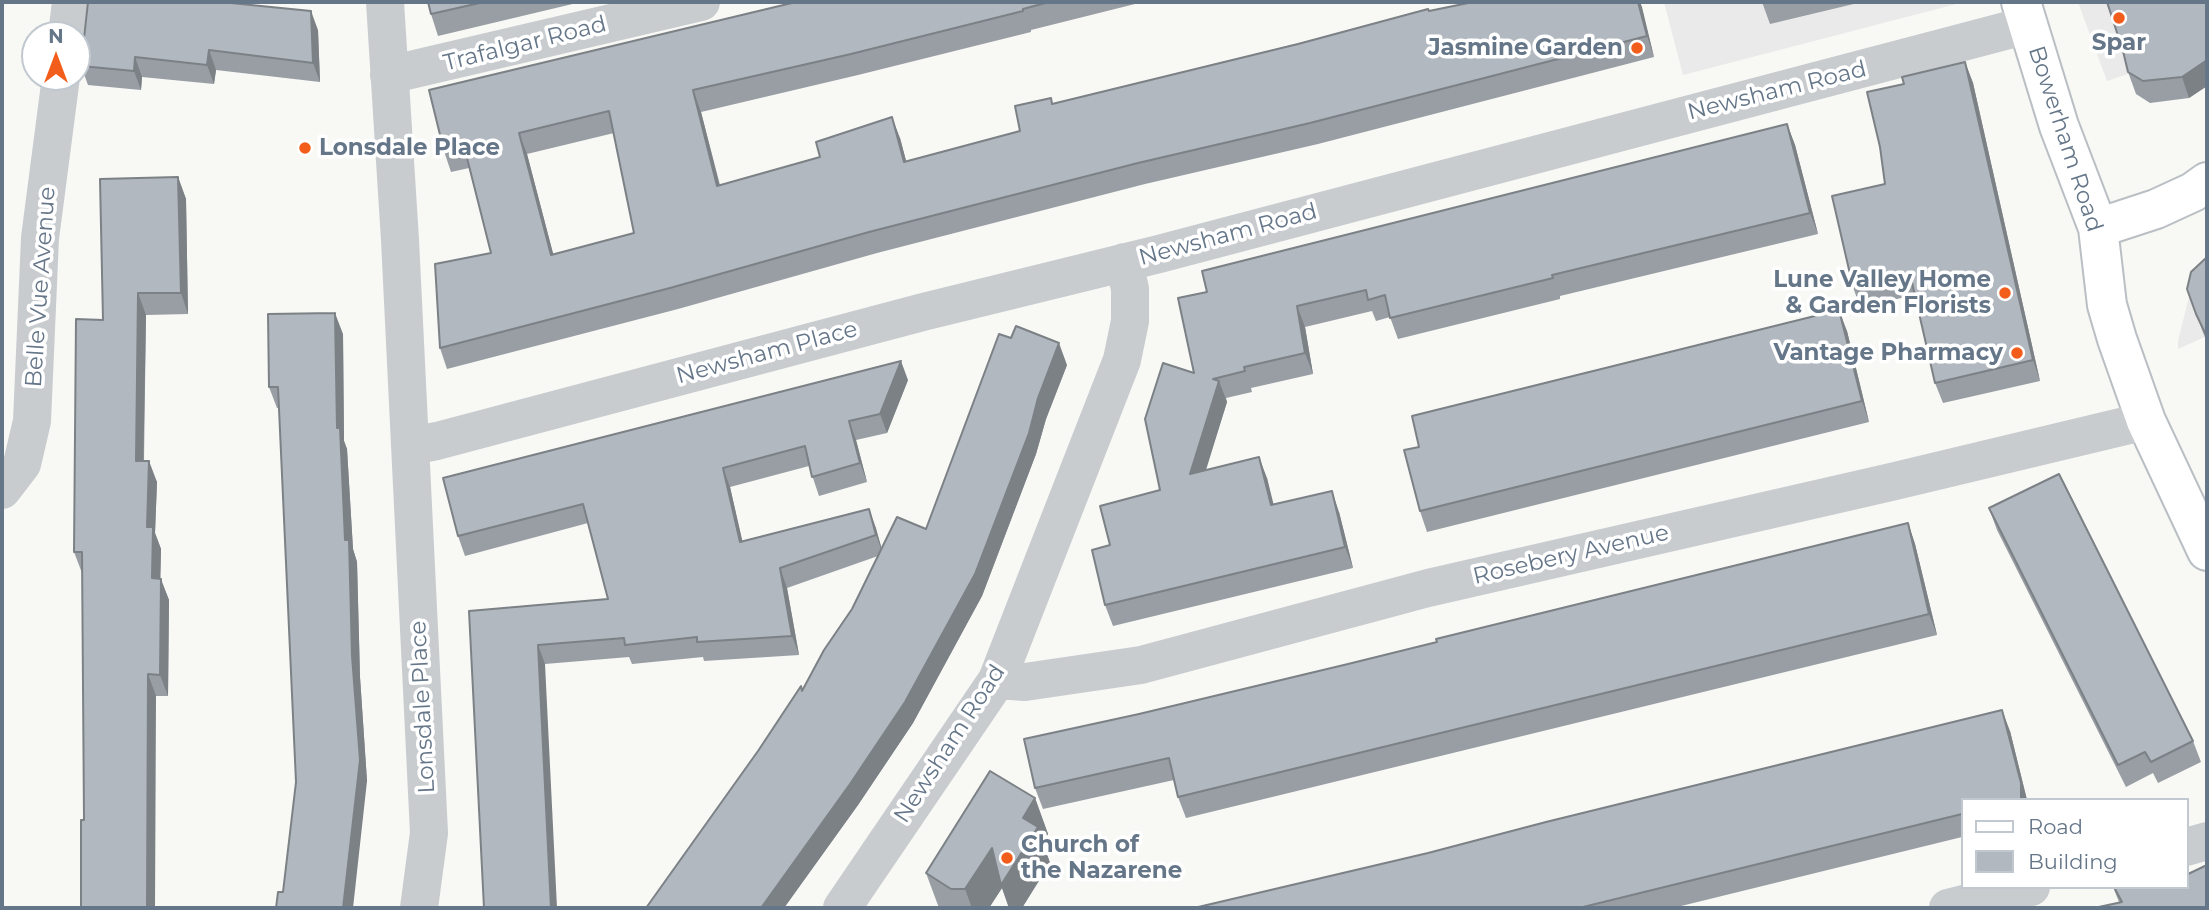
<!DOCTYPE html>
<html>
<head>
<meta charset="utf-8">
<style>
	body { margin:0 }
	#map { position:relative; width:2209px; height:910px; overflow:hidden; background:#f8f8f5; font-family:Montserrat,sans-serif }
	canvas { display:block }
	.frame { position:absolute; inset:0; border:4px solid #657689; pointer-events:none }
	.legend { position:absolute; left:1961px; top:798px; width:228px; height:91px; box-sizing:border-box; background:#fff; border:2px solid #c1c8d0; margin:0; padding:9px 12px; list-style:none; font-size:21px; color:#657689 }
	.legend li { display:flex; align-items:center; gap:14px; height:35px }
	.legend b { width:35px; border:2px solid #c1c8d0 }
	.north { position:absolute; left:21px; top:21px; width:70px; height:70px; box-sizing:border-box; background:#fff; border:2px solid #c1c8d0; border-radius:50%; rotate:0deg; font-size:19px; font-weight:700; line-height:28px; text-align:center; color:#657689 }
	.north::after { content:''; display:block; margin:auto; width:24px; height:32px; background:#f35d1b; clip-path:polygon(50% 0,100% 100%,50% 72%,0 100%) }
</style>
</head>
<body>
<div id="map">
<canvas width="2209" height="910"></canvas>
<div class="frame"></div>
<ul class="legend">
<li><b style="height:9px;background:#fff"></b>Road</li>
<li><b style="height:19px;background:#b1b8bf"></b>Building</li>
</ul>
<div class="north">N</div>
</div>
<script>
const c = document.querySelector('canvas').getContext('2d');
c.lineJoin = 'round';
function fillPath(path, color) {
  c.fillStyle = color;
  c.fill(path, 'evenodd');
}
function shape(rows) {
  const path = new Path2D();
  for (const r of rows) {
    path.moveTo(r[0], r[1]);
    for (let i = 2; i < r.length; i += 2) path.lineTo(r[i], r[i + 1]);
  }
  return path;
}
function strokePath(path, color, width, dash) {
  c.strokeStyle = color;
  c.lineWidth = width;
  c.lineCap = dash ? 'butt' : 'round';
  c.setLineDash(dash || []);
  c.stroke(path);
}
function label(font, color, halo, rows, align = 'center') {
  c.font = font + ' Montserrat,sans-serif';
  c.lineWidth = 7;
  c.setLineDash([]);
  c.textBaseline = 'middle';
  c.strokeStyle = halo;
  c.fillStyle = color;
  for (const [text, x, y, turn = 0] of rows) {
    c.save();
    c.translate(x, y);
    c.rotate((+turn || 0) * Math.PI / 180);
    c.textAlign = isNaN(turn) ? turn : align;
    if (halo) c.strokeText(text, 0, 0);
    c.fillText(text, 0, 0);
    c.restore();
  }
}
fillPath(shape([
	[1664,2,1964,2,1683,75],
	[2078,2,2207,2,2201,49,2107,81],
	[2190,293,2207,336,2178,349,2178,341]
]), '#e9eae9');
const secondary = shape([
	[2021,2,2059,126,2098,228,2107,305,2117,339,2146,421,2207,551],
	[2098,228,2156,209,2193,192,2207,182]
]);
strokePath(secondary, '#babfc4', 42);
strokePath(shape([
	[385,2,400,240,429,833,419,908],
	[67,35,71,2],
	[389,75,701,2],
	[410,446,437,441,923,312,1159,254,2028,25],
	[2,490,22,464,32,421,40,238,61,77],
	[997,680,1025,682,1141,665,1428,588,1891,482,2146,421],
	[2186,847,2207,841],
	[842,908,997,680,1122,360,1130,321,1130,289,1124,262],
	[1948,908,2031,887]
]), '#c8cccf', 38);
strokePath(secondary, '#fff', 38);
fillPath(shape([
	[428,2,581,2,438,36,431,14],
	[796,2,1143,2,1031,30,1031,32,858,75,701,112,720,185,900,138,906,161,1020,131,1053,104,1429,11,1473,2,1640,2,1654,57,1318,144,1145,184,877,253,678,309,447,369,440,348,491,253,469,168,451,172,444,151],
	[614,133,634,233,553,254,527,154],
	[1762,2,1862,2,1770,24],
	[2207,2,2207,86,2189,98,2150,103,2136,94,2128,72,2123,51],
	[318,30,320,82,216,70,214,84,142,77,141,90,88,85,81,66],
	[1965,62,1973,83,2040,381,1943,403,1935,383,1915,295,1860,307,1853,287,1885,184,1904,84],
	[1787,124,1795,145,1818,234,1560,296,1560,299,1398,339,1390,317,1376,321,1372,311,1305,327,1313,374,1251,388,1252,392,1226,398,1227,402,1205,471,1267,478,1273,505,1339,512,1353,568,1113,626,1105,605,1110,545,1160,490,1194,373,1207,292],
	[178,177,186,199,188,314,146,315,144,461,157,482,155,533,161,549,160,579,169,600,168,696,156,696,84,820,82,573,74,552,103,320],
	[2207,257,2207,343,2187,289],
	[1847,331,1869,422,1427,532,1420,511,1419,447],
	[343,334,344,441,347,449,353,549,357,562,360,677,367,781,283,892,296,782,279,408,277,408,269,387],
	[1067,365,1046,419,1036,454,982,596,913,723,858,805,784,908,646,908,758,751,801,686,802,690,852,609,878,556,787,588,799,655,704,661,703,657,632,664,629,657,545,664,469,611,608,599,588,523,465,556,458,536,908,380,887,433,856,440,867,482,819,496,809,466,730,487,742,541,869,509,882,549,926,529],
	[1989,508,2193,741,2201,762,2158,783,2153,773,2126,787,1997,530],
	[1908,523,1915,544,1937,635,1186,818,1178,797,1174,780,1043,809,1035,788,1139,714,1348,664],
	[2010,731,2027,800,1962,800,1962,837,1673,908,1194,908],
	[1035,798,1048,834,1043,842,1050,863,1022,908,1009,908,1002,888,989,908,939,908,926,873],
	[2113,887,2159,887,2207,908,2119,902]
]), '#989ea4');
fillPath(shape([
	[1638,2,1640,2,1642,7,1654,57,1647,36],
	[311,11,318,30,320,82,313,63],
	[209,50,216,70,214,84,207,65],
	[135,57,142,77,141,90,134,71],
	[2207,60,2207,86,2189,98,2182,77],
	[1965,62,1973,83,2040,381,2033,360],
	[693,90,701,112,725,207,717,186],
	[892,117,900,138,912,183,904,162],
	[1787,124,1795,145,1818,234,1810,213],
	[519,133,527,154,559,276,551,255],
	[178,177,186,199,188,314,181,293],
	[138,293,146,315,143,482,136,461],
	[1297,306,1305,327,1313,374,1305,353],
	[1839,310,1847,331,1869,422,1862,401],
	[335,313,343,334,344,441,347,449,353,549,357,562,360,677,367,781,353,908,343,908,352,656,345,540,337,428],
	[1059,343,1067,365,1046,419,1036,454,982,596,913,723,858,805,784,908,761,908,1038,398],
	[901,361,908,380,887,433,880,414],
	[1219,381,1227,402,1198,496,1190,474],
	[849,421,856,440,867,482,860,463],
	[1259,457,1267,478,1279,526,1271,505],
	[149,461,157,482,155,533,161,549,160,600,152,578,147,527],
	[723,468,730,487,747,561,740,542],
	[1332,491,1339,512,1353,568,1345,547],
	[869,509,876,528,883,554,876,535],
	[1908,523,1915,544,1937,635,1929,614],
	[780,568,787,588,799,655,792,636],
	[161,579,169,600,168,696,160,675],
	[538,645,545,664,557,908,551,908],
	[148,674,156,696,155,908,147,908],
	[2002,710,2010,731,2027,800,2021,800,2021,783],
	[1035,798,1048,834,1043,842,1050,863,1022,908,1009,908,1002,888,989,908,972,908,965,889,992,848,1023,818]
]), '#7c8186');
const building = shape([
	[88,2,221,2,311,11,313,63,209,50,207,65,135,57,134,71,81,66,88,2],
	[428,2,484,2,431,14,428,2],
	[796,2,1049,2,1023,9,1023,11,851,54,693,90,717,186,820,157,816,142,892,117,904,162,1020,131,1015,106,1051,98,1052,104,1298,44,1428,9,1429,11,1473,2,1638,2,1647,36,1310,123,1138,163,869,232,670,288,440,348,435,264,491,253,464,146,444,151,429,90,796,2],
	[609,111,634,233,551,255,519,133,609,111],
	[2107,2,2207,2,2207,60,2182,77,2143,81,2128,72,2123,51,2107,2],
	[1965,62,2033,360,1935,383,1910,274,1853,287,1832,196,1885,184,1880,147,1867,92,1904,84,1902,77,1965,62],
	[1787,124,1810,213,1552,275,1553,278,1390,318,1385,295,1368,300,1366,290,1297,306,1305,353,1244,367,1245,371,1213,379,1219,381,1190,474,1259,457,1271,505,1332,491,1345,547,1105,605,1092,550,1110,545,1100,506,1160,490,1145,419,1163,363,1194,373,1178,298,1207,292,1202,271,1787,124],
	[178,177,181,293,138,293,136,461,149,461,147,527,153,527,152,578,161,579,160,675,148,674,147,908,81,908,81,820,84,820,82,552,74,552,76,319,103,320,100,179,178,177],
	[2207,257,2207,337,2196,314,2187,289,2191,272,2207,257],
	[1839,310,1862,401,1420,511,1404,450,1419,447,1412,416,1839,310],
	[335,313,337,428,340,428,345,540,349,540,352,656,360,760,343,908,276,908,278,892,283,892,296,782,278,387,269,387,268,314,335,313],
	[1016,326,1059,343,1038,398,1029,433,975,574,905,702,850,784,761,908,646,908,758,751,801,686,802,691,824,650,852,609,897,517,926,529,999,334,1011,338,1016,326],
	[901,361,880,414,849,421,860,463,812,477,805,446,723,468,740,542,869,509,876,535,780,568,792,636,697,642,697,637,625,645,624,638,538,645,551,908,484,908,469,611,608,599,583,504,458,536,443,478,901,361],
	[2059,474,2193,741,2151,762,2145,752,2118,765,1989,508,2059,474],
	[1908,523,1929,614,1178,797,1169,758,1035,788,1024,739,1139,714,1348,664,1437,642,1436,639,1908,523],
	[2002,710,2021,783,2021,799,1962,800,1962,814,1579,908,1194,908,1428,853,1546,822,2002,710],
	[990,771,1035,798,1023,818,1038,827,1001,885,992,848,965,889,951,889,926,873,990,771],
	[2207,865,2207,908,2094,908,2122,902,2114,887,2186,887,2186,875,2207,865]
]);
fillPath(building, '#b1b8bf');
strokePath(building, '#7c8186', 2);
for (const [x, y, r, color] of [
	[2119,18,7,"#f35d1b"],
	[1637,48,7,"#f35d1b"],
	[305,148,7,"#f35d1b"],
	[2005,293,7,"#f35d1b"],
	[2017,353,7,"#f35d1b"],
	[1007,858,7,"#f35d1b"]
]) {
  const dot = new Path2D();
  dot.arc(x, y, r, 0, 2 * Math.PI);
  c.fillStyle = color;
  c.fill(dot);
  strokePath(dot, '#fff', 2.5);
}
label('bold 23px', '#657689', '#fff', [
	["Spar",2119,43,"center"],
	["Jasmine Garden",1623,48],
	["Lonsdale Place",319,148,"left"],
	["Lune Valley Home",1991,280],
	["& Garden Florists",1991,306],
	["Vantage Pharmacy",2003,353],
	["Church of",1021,845,"left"],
	["the Nazarene",1021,871,"left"]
], 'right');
label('23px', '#657689', '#fff', [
	["Trafalgar Road",525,44,-14],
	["Newsham Road",1777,91,-14],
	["Bowerham Road",2065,139,72],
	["Newsham Road",1228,235,-15],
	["Belle Vue Avenue",41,287,-86],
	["Newsham Place",767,353,-15],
	["Rosebery Avenue",1571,555,-13],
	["Lonsdale Place",423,707,-93],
	["Newsham Road",950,744,-57]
]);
</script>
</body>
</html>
